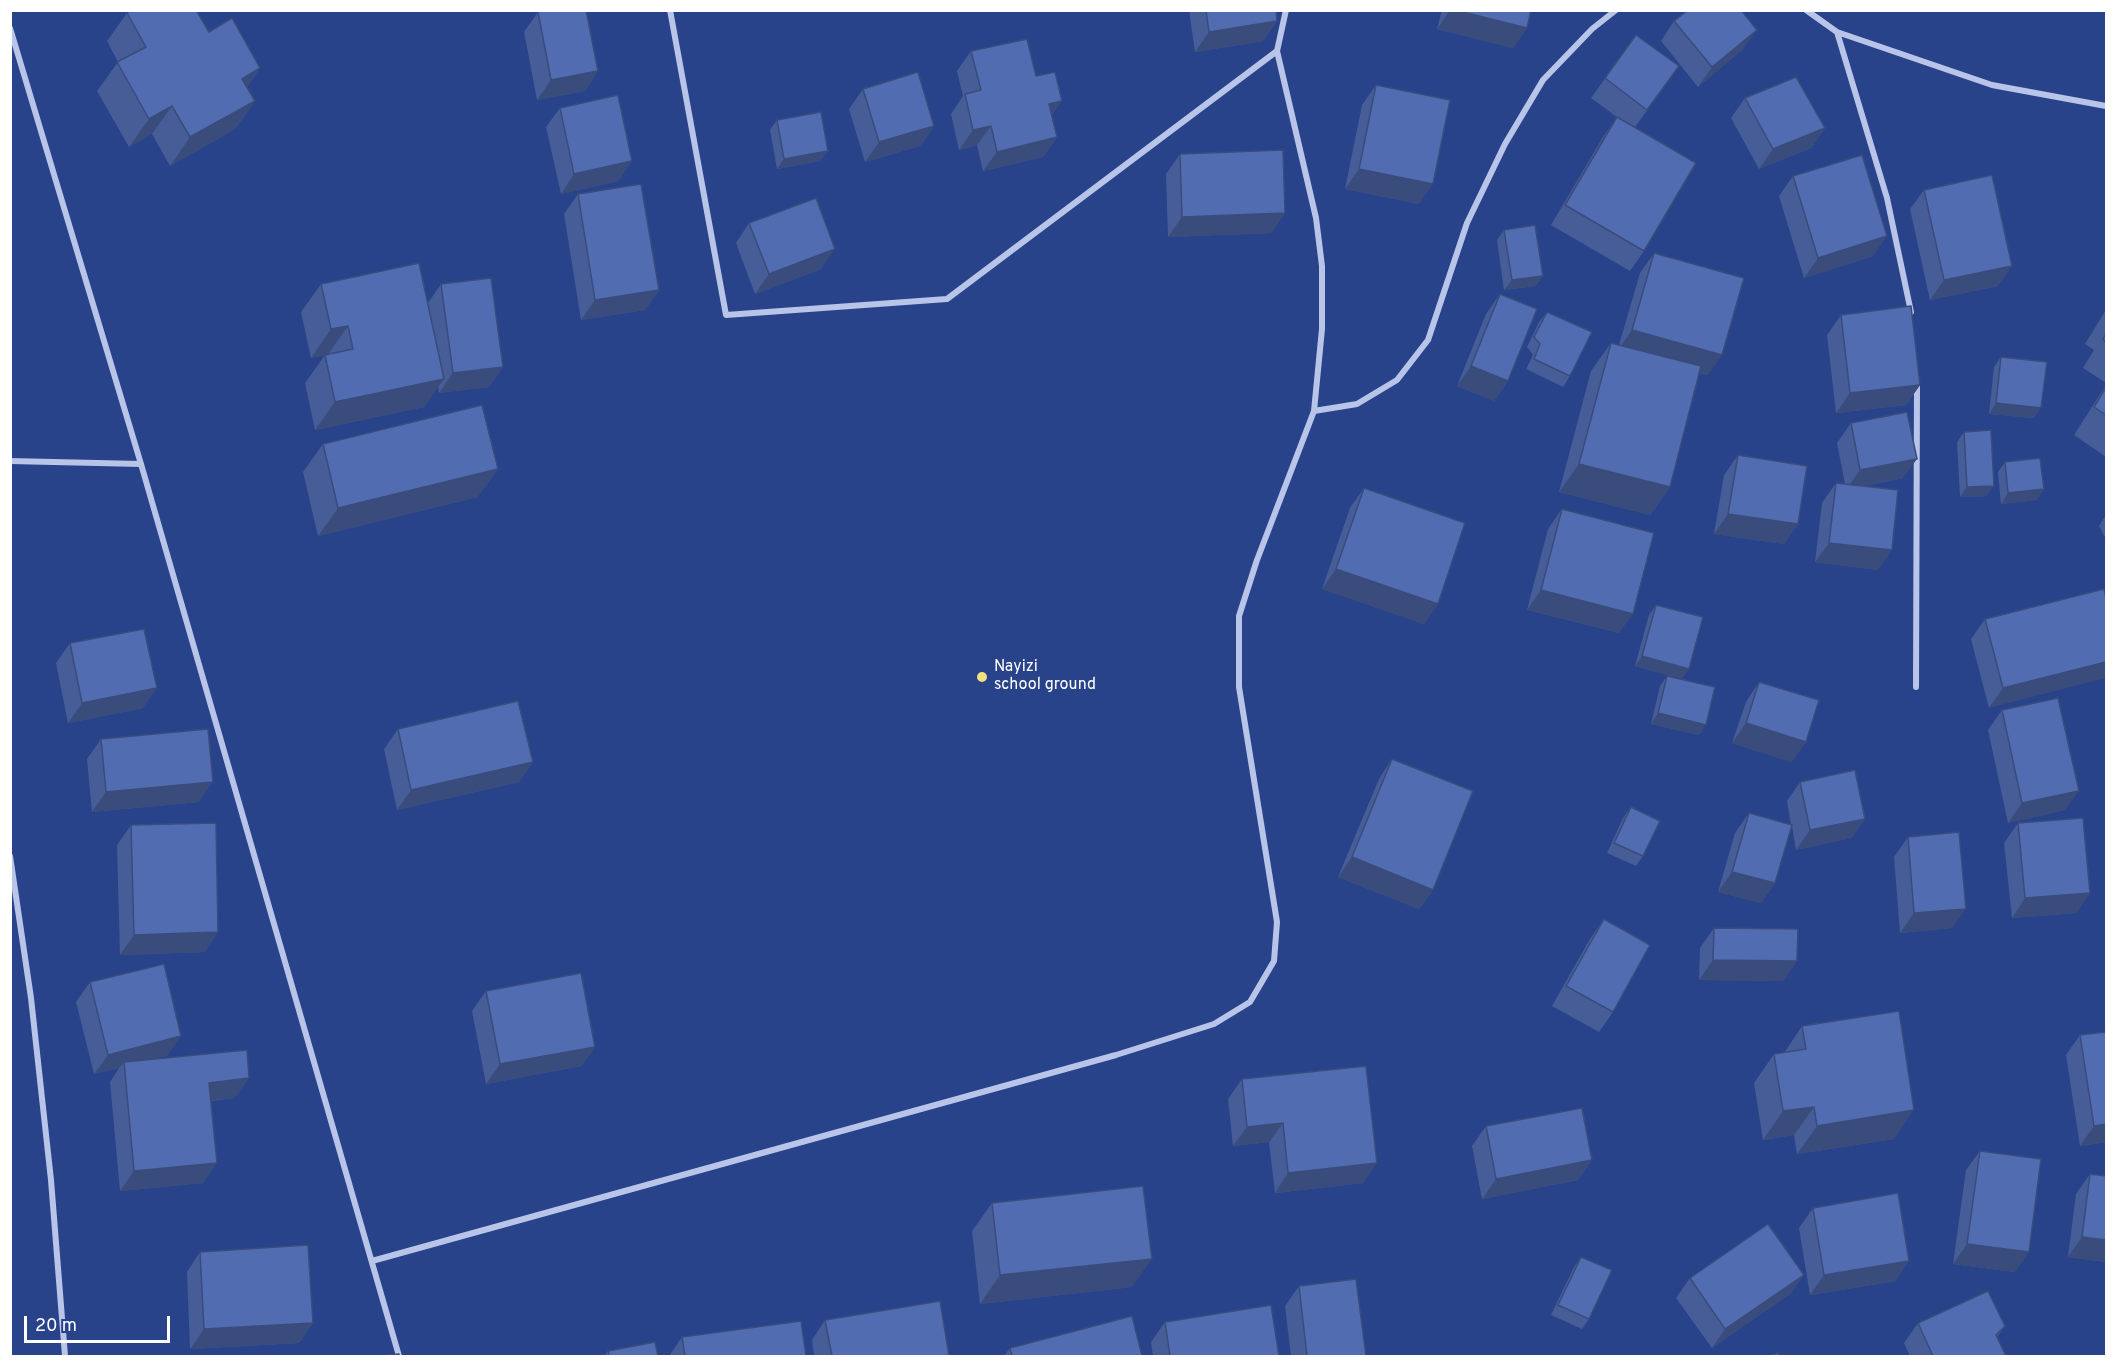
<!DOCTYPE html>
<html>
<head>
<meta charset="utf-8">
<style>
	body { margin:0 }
	#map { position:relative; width:2117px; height:1367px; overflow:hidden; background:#29438a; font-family:Overpass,sans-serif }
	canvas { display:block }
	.frame { position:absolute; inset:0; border:12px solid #fff; pointer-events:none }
	.scale { position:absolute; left:24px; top:1316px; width:146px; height:27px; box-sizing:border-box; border:3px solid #fff; border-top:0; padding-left:8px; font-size:18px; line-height:21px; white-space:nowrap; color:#fff; -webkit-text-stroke:4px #29438a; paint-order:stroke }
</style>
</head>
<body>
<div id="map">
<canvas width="2117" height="1367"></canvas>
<div class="frame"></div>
<div class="scale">20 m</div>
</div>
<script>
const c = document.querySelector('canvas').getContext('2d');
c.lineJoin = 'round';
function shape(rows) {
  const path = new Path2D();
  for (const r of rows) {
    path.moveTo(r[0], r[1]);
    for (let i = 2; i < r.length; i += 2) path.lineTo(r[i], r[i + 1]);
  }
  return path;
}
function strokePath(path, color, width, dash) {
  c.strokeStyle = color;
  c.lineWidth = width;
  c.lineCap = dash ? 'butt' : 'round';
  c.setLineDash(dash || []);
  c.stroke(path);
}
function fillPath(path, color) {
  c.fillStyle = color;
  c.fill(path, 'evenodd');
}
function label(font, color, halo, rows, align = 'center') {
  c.font = font + ' Overpass,sans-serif';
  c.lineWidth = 6;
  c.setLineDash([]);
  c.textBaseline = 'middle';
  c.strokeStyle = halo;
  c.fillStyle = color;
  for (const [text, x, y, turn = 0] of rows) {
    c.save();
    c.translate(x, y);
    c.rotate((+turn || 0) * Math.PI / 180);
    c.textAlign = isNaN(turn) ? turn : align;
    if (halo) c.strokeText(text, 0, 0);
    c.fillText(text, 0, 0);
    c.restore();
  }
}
strokePath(shape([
	[670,10,726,315,947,299,1277,51,1286,10],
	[1806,10,1837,32,1992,85,2106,106],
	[10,28,141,464,399,1356],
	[1837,32,1887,198,1911,312],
	[1314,411,1357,404,1397,380,1428,340,1467,223,1505,144,1543,80,1592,29,1616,10],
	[10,461,141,464],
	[1916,687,1917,382],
	[10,856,31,998,51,1180,65,1356],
	[372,1261,1116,1055,1214,1024,1250,1002,1274,961,1277,922,1239,687,1239,616,1257,560,1314,411,1322,329,1322,266,1316,218,1277,51]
]), '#b8c5e9', 6);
fillPath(shape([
	[1189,10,1276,10,1277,21,1263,41,1195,52],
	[1442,10,1531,10,1527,28,1513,48,1437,29],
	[538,12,598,71,585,91,537,100,524,32],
	[127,13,209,32,260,68,247,87,255,101,235,129,170,166,152,134,129,147,97,91,118,62,107,41],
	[1674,21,1743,49,1698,87,1661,41],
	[1636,35,1665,86,1635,127,1644,251,1630,271,1551,225,1603,137,1617,117,1591,98],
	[971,51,1036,76,1052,116,1057,137,1043,157,983,171,977,145,959,150,951,114,963,96,957,71],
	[1376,85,1419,204,1345,189,1362,105],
	[863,89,934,126,920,146,865,162,849,109],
	[1745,98,1825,128,1811,148,1759,169,1731,118],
	[560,108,632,161,618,181,561,194,546,127],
	[777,120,828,151,820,161,777,169,770,130],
	[1180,154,1285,213,1271,233,1168,237,1166,174],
	[1793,176,1873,256,1804,278,1779,196],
	[1924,190,1998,286,1930,300,1910,209],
	[578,194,659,290,645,310,581,320,564,214],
	[749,223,821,269,755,294,736,243],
	[1504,230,1543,276,1535,286,1504,290,1497,240],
	[1654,253,1708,375,1699,373,1670,487,1650,515,1559,492,1591,371,1611,343,1619,345,1640,273],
	[321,284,428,303,441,284,503,367,489,387,439,393,438,387,424,407,315,430,305,383,325,355,311,358,301,312],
	[1500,294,1508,381,1494,401,1457,386,1486,314],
	[2106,310,2106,383,2083,368,2094,350,2085,344],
	[1547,312,1570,376,1563,387,1526,369,1533,355,1527,347,1539,322],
	[1841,315,1920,385,1906,405,1836,413,1827,335],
	[2001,357,2034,418,1989,414,1994,367],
	[2106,385,2106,457,2074,435],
	[1851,423,1903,478,1865,486,1878,570,1815,562,1822,503,1836,483,1845,484,1837,443],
	[1964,432,1987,496,1960,497,1957,442],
	[323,444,478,497,318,536,303,472],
	[1738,455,1798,524,1784,544,1714,534,1724,475],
	[2005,462,2037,500,2001,504,1998,472],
	[1364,488,1438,604,1424,624,1322,589,1350,508],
	[1562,509,1619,633,1527,610,1548,529],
	[2106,515,2106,539,2099,526],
	[2106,598,1989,708,1971,639,1985,619],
	[1656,605,1682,679,1635,666,1649,615],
	[70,643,143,708,68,723,56,663],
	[1667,676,1699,735,1651,724,1660,686],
	[1759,682,1792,762,1732,743,1746,702],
	[2002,710,2065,810,2008,823,1988,730],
	[398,729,533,762,519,782,397,810,384,749],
	[101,739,199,802,92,812,87,759],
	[1392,759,1433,890,1419,909,1338,877,1379,779],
	[1800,782,1865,819,1851,838,1796,850,1792,826,1775,883,1761,903,1718,892,1735,833,1749,813,1791,825,1787,801],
	[1631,807,1643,856,1636,866,1607,853,1623,818],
	[2018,823,2090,893,2076,913,2012,918,2004,843],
	[131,825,205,952,120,955,117,845],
	[1908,837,1952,928,1900,933,1894,857],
	[1604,919,1613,1012,1599,1032,1552,1006,1590,939],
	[1714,928,1797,961,1783,981,1699,980,1700,948],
	[90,982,167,1056,159,1058,235,1098,211,1101,203,1183,120,1191,110,1082,119,1068,94,1074,76,1002],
	[486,991,595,1047,581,1066,486,1084,472,1011],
	[1802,1026,1894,1139,1797,1154,1794,1135,1763,1140,1754,1083,1774,1054,1784,1053],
	[2080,1035,2106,1142,2080,1146,2066,1055],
	[1242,1079,1363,1183,1275,1193,1269,1142,1233,1146,1228,1099],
	[1486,1126,1592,1160,1578,1180,1482,1199,1472,1146],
	[1980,1151,2015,1272,1953,1264,1966,1170],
	[2090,1174,2106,1262,2068,1257,2076,1194],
	[992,1203,1132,1287,980,1304,972,1231],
	[1813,1208,1896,1281,1810,1295,1799,1228],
	[200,1252,313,1323,299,1343,190,1349,187,1272],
	[1581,1257,1589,1319,1582,1329,1551,1315,1574,1267],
	[1804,1275,1790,1294,1712,1348,1676,1298,1690,1278],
	[1299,1286,1366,1356,1291,1356,1285,1306],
	[825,1320,949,1356,814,1356,812,1340],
	[1165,1322,1279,1356,1153,1356,1151,1342],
	[1918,1323,2005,1326,1997,1337,2006,1356,1910,1356,1904,1343],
	[682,1337,806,1356,669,1356],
	[1010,1348,1142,1356,1004,1356],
	[608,1351,658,1356,604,1356]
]), '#475d98');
fillPath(shape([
	[1450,10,1455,10,1527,28,1513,48,1437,29],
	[1277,21,1263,41,1195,52,1209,32],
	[1757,30,1743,49,1698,87,1712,67],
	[260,68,240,97,242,79],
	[598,71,585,91,537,100,551,80],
	[255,101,235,129,170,166,190,137],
	[1062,101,1048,121,1049,104],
	[172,106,152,134,129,147,149,119],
	[934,126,920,146,865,162,879,142],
	[991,126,977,145,959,150,973,130],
	[1825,128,1811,148,1759,169,1773,149],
	[1057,137,1043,157,983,171,997,152],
	[828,151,820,161,777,169,784,159],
	[632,161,618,181,561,194,574,174],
	[1359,169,1433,184,1419,204,1345,189],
	[1285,213,1271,233,1168,237,1182,217],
	[1887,236,1873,256,1804,278,1818,258],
	[835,249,821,269,755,294,769,274],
	[2012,266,1998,286,1930,300,1944,280],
	[1543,276,1535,286,1504,290,1512,280],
	[659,290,645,310,581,320,595,300],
	[348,326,328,354,311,358,331,329],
	[1632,330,1722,355,1708,375,1618,350],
	[1471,366,1508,381,1494,401,1457,386],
	[503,367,489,387,439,393,453,373],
	[444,379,424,407,315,430,335,402],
	[1920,385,1906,405,1836,413,1850,393],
	[1996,403,2041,408,2034,418,1989,414],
	[1917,459,1903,478,1846,490,1860,470],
	[1579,464,1670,487,1650,515,1559,492],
	[498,469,478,497,318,536,338,508],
	[1994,486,1987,496,1960,497,1967,487],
	[2044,489,2037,500,2001,504,2008,493],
	[1728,514,1798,524,1784,544,1714,534],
	[1829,543,1892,550,1878,570,1815,562],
	[1336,569,1438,604,1424,624,1322,589],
	[1541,590,1633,614,1619,633,1527,610],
	[1642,656,1689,669,1682,679,1635,666],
	[2106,662,2106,678,1989,708,2003,688],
	[157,688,143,708,68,723,82,703],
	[1658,713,1706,725,1699,735,1651,724],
	[1746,723,1806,742,1792,762,1732,743],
	[533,762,519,782,397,810,411,790],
	[213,782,199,802,92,812,106,792],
	[2079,791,2065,810,2008,823,2022,803],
	[1865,819,1851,838,1796,850,1810,830],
	[1352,857,1433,890,1419,909,1338,877],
	[1732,872,1775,883,1761,903,1718,892],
	[2090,893,2076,913,2012,918,2025,898],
	[1966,909,1952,928,1900,933,1914,913],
	[218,932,205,952,120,955,134,935],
	[1713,960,1797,961,1783,981,1699,980],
	[181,1036,167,1056,124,1067,124,1062,119,1068,94,1074,108,1055],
	[595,1047,581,1066,486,1084,500,1064],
	[249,1078,235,1098,195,1102,209,1083],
	[1814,1107,1794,1135,1763,1140,1783,1111],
	[1914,1110,1894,1139,1797,1154,1817,1126],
	[1283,1123,1269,1142,1233,1146,1247,1127],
	[2106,1124,2106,1142,2080,1146,2094,1126],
	[1592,1160,1578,1180,1482,1199,1496,1179],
	[217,1163,203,1183,120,1191,134,1171],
	[1377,1163,1363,1183,1275,1193,1288,1173],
	[2082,1237,2106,1240,2106,1262,2068,1257],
	[1967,1244,2029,1252,2015,1272,1953,1264],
	[1152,1259,1132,1287,980,1304,1000,1275],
	[1909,1261,1896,1281,1810,1295,1824,1275],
	[1804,1275,1790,1294,1712,1348,1725,1329],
	[313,1323,299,1343,190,1349,204,1329]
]), '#394c7c');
const building = shape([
	[131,10,196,10,209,32,232,18,260,68,242,79,255,101,190,137,172,106,149,119,117,62,146,47,127,13,131,10],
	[544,10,586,10,598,71,551,80,538,12,544,10],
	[1206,10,1276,10,1277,21,1209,32,1206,10],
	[1455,10,1531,10,1527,28,1455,10],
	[1688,10,1741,10,1757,30,1712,67,1674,21,1688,10],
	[1636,35,1679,66,1647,110,1605,78,1636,35],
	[1027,39,1036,76,1055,72,1062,101,1049,104,1057,137,997,152,991,126,973,130,965,94,981,90,971,51,1027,39],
	[918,72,934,126,879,142,863,89,918,72],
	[1796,77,1825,128,1773,149,1745,98,1796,77],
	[1376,85,1450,100,1433,184,1359,169,1376,85],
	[618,95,632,161,574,174,560,108,618,95],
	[821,112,828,151,784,159,777,120,821,112],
	[1617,117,1696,163,1644,251,1565,205,1617,117],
	[1283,150,1285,213,1182,217,1180,154,1283,150],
	[1862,155,1887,236,1818,258,1793,176,1862,155],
	[1992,175,2012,266,1944,280,1924,190,1992,175],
	[641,184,659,290,595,300,578,194,641,184],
	[816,198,835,249,769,274,749,223,816,198],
	[1535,225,1543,276,1512,280,1504,230,1535,225],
	[1654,253,1744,278,1722,355,1632,330,1654,253],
	[419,263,444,379,335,402,325,355,353,349,348,326,331,329,321,284,419,263],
	[491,278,503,367,453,373,441,284,491,278],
	[1500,294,1537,309,1508,381,1471,366,1500,294],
	[1911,306,1920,385,1850,393,1841,315,1911,306],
	[1547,312,1592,332,1570,376,1534,359,1540,344,1534,337,1547,312],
	[2106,334,2106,342,2103,339,2106,334],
	[1611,343,1701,366,1670,487,1579,464,1611,343],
	[2001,357,2047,362,2041,408,1996,403,2001,357],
	[2106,387,2106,415,2094,407,2106,387],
	[482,405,498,469,338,508,323,444,482,405],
	[1907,412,1917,459,1860,470,1851,423,1907,412],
	[1991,430,1994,486,1967,487,1964,432,1991,430],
	[1738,455,1807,466,1798,524,1728,514,1738,455],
	[2040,458,2044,489,2008,493,2005,462,2040,458],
	[1836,483,1898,490,1892,550,1829,543,1836,483],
	[1364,488,1465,523,1438,604,1336,569,1364,488],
	[1562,509,1654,533,1633,614,1541,590,1562,509],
	[2104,589,2106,598,2106,662,2003,688,1985,619,2104,589],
	[1656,605,1703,617,1689,669,1642,656,1656,605],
	[144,629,157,688,82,703,70,643,144,629],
	[1667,676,1715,687,1706,725,1658,713,1667,676],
	[1759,682,1819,700,1806,742,1746,723,1759,682],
	[2058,698,2079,791,2022,803,2002,710,2058,698],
	[518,701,533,762,411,790,398,729,518,701],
	[208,729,213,782,106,792,101,739,208,729],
	[1392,759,1473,791,1433,890,1352,857,1392,759],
	[1855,770,1865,819,1810,830,1800,782,1855,770],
	[1631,807,1660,821,1643,856,1614,843,1631,807],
	[1749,813,1792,825,1775,883,1732,872,1749,813],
	[2083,818,2090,893,2025,898,2018,823,2083,818],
	[216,823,218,932,134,935,131,825,216,823],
	[1959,832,1966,909,1914,913,1908,837,1959,832],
	[1604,919,1650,945,1613,1012,1566,986,1604,919],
	[1714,928,1798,929,1797,961,1713,960,1714,928],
	[164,964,181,1036,108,1055,90,982,164,964],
	[581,973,595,1047,500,1064,486,991,581,973],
	[1899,1011,1914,1110,1817,1126,1814,1107,1783,1111,1774,1054,1806,1049,1802,1026,1899,1011],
	[2106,1032,2106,1124,2094,1126,2080,1035,2106,1032],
	[247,1050,249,1078,209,1083,217,1163,134,1171,124,1062,247,1050],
	[1366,1066,1377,1163,1288,1173,1283,1123,1247,1127,1242,1079,1366,1066],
	[1582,1108,1592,1160,1496,1179,1486,1126,1582,1108],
	[1980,1151,2041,1159,2029,1252,1967,1244,1980,1151],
	[2090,1174,2106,1176,2106,1240,2082,1237,2090,1174],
	[1143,1186,1152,1259,1000,1275,992,1203,1143,1186],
	[1898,1193,1909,1261,1824,1275,1813,1208,1898,1193],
	[1768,1224,1804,1275,1725,1329,1690,1278,1768,1224],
	[308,1245,313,1323,204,1329,200,1252,308,1245],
	[1581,1257,1612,1270,1589,1319,1558,1305,1581,1257],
	[1356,1279,1366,1356,1307,1356,1299,1286,1356,1279],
	[1988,1291,2005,1326,1996,1335,2006,1356,1933,1356,1918,1323,1988,1291],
	[940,1301,949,1356,832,1356,825,1320,940,1301],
	[1271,1305,1279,1356,1170,1356,1165,1322,1271,1305],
	[1132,1316,1142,1356,1012,1356,1010,1348,1132,1316],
	[801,1321,806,1356,685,1356,682,1337,801,1321],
	[655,1342,658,1356,609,1356,608,1351,655,1342],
	[1778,1353,1780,1356,1770,1356,1778,1353],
	[399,1354,399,1356,382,1356,399,1354]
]);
fillPath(building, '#526cb1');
strokePath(building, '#394c7c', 1.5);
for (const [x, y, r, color] of [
	[982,677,6,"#f0e37f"]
]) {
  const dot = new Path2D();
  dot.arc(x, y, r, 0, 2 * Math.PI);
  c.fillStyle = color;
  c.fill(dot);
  strokePath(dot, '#29438a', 2);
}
label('16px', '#fff', '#29438a', [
	["Nayizi",994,668],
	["school ground",994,686]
], 'left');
</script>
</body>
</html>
